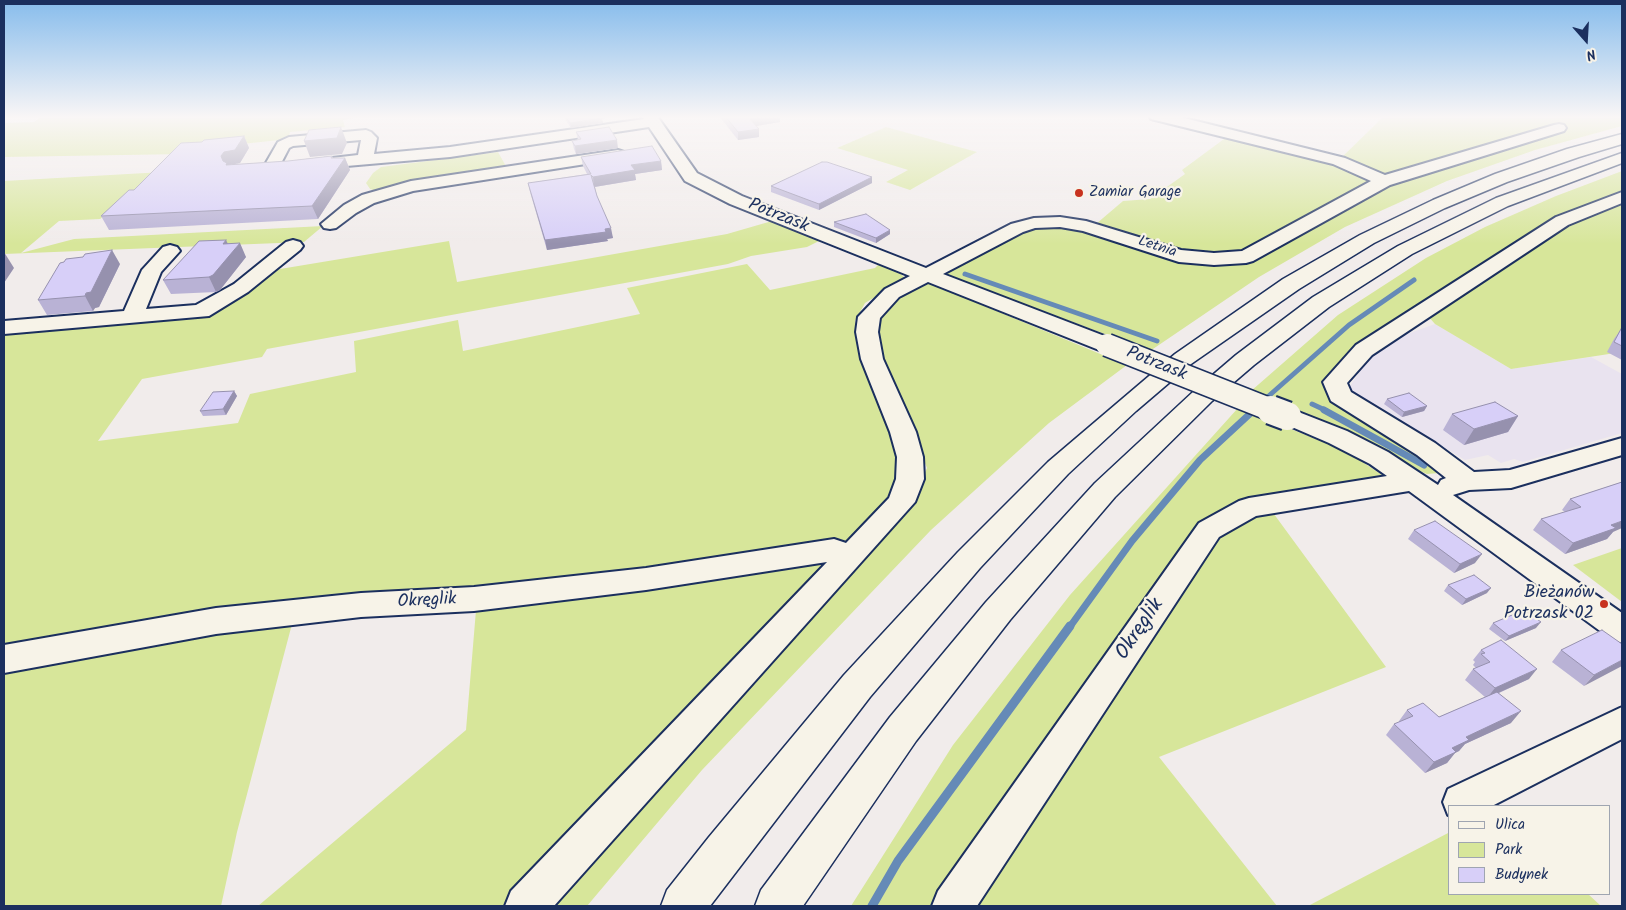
<!DOCTYPE html>
<html>
<head>
<meta charset="utf-8">
<style>
	body { margin:0 }
	#map { position:relative; width:1626px; height:910px; overflow:hidden; background:#f1eceb; font-family:Kalam,sans-serif }
	canvas { display:block }
	.frame { position:absolute; inset:0; border:5px solid #1b2f5e; pointer-events:none }
	.legend { position:absolute; left:1448px; top:805px; width:162px; height:90px; box-sizing:border-box; background:#f7f3e8; border:1px solid #9fa5b1; margin:0; padding:6px 9px; list-style:none; font-size:15px; color:#1b2f5e }
	.legend li { display:flex; align-items:center; gap:10px; height:25px }
	.legend b { width:25px; border:1px solid #9fa5b1 }
	.north { position:absolute; left:1561px; top:15px; width:50px; height:50px; -webkit-text-stroke:4px #f7f3e8; paint-order:stroke; rotate:161deg; font-size:14px; font-weight:700; line-height:20px; text-align:center; color:#1b2f5e }
	.north::after { content:''; display:block; margin:auto; width:18px; height:22px; background:#1b2f5e; clip-path:polygon(50% 0,100% 100%,50% 72%,0 100%) }
</style>
</head>
<body>
<div id="map">
<canvas width="1626" height="910"></canvas>
<div class="frame"></div>
<ul class="legend">
<li><b style="height:6px;background:#f7f3e8"></b>Ulica</li>
<li><b style="height:14px;background:#d7e69a"></b>Park</li>
<li><b style="height:14px;background:#d7cff8"></b>Budynek</li>
</ul>
<div class="north">N</div>
</div>
<script>
const c = document.querySelector('canvas').getContext('2d');
c.lineJoin = 'round';
function fillPath(path, color) {
  c.fillStyle = color;
  c.fill(path, 'evenodd');
}
function shape(rows) {
  const path = new Path2D();
  for (const r of rows) {
    path.moveTo(r[0], r[1]);
    for (let i = 2; i < r.length; i += 2) path.lineTo(r[i], r[i + 1]);
  }
  return path;
}
function strokePath(path, color, width, dash) {
  c.strokeStyle = color;
  c.lineWidth = width;
  c.lineCap = dash ? 'butt' : 'round';
  c.setLineDash(dash || []);
  c.stroke(path);
}
function label(font, color, halo, rows, align = 'center') {
  c.font = font + ' Kalam,sans-serif';
  c.lineWidth = 4.5;
  c.setLineDash([]);
  c.textBaseline = 'middle';
  c.strokeStyle = halo;
  c.fillStyle = color;
  for (const [text, x, y, turn = 0] of rows) {
    c.save();
    c.translate(x, y);
    c.rotate((+turn || 0) * Math.PI / 180);
    c.textAlign = isNaN(turn) ? turn : align;
    if (halo) c.strokeText(text, 0, 0);
    c.fillText(text, 0, 0);
    c.restore();
  }
}
fillPath(shape([
	[1435,324,1511,369,1591,357,1622,374,1622,433,1523,462,1514,459,1501,463,1488,455,1465,460,1348,389,1373,352,1399,337]
]), '#e9e3ef');
fillPath(shape([
	[42,116,364,116,343,120,345,127,290,132,289,136,280,140,242,144,185,154,4,157,4,123,34,122],
	[1384,116,1622,116,1622,126,1535,150,1447,181,1345,227,1259,277,1150,351,947,275,948,268,1022,230,1050,225,1080,227,1227,264,1395,174,1382,175,1339,160],
	[886,127,977,152,910,190,886,182,908,170,837,148],
	[1228,136,1343,164,1367,176,1371,183,1242,251,1219,255,1191,254,1096,224,1123,201,1150,199,1185,174,1182,170],
	[498,152,507,168,380,192,370,189,366,183,373,173,381,167],
	[1622,171,1622,195,1556,220,1406,315,1401,316,1390,322,1354,348,1331,379,1439,468,1439,473,1427,474,1412,468,1309,415,1251,391,1338,315,1426,258,1485,227,1556,196],
	[163,172,100,219,59,221,21,253,74,239,323,226,304,242,4,254,4,181],
	[1622,201,1622,352,1511,369,1435,324,1428,316,1571,219,1588,216,1618,205],
	[772,221,819,241,807,247,751,256,728,264,267,349,262,357,142,379,98,441,238,423,250,394,356,372,354,341,458,320,463,351,640,314,627,288,747,264,770,290,875,268,879,264,899,272,904,277,888,289,865,303,855,321,906,476,857,540,818,544,718,564,82,640,4,652,4,333,193,317,268,271,449,241,457,282,727,234],
	[929,283,1127,365,1049,423,931,530,702,770,587,906,539,906,804,615,910,503,927,468,880,353,873,326,883,310,907,292],
	[1238,408,1346,451,1388,479,1205,526,939,906,851,906,953,745,1070,595],
	[1271,510,1386,667,1159,757,1277,906,970,906,1185,581,1223,529],
	[1622,548,1622,602,1573,565],
	[828,558,833,566,514,906,258,906,466,730,476,610],
	[292,624,237,832,221,906,4,906,4,664,227,628],
	[1450,832,1450,894,1588,894,1601,906,1308,906]
]), '#d7e69a');
strokePath(shape([
	[965,274,1157,341],
	[1263,401,1349,325,1414,280],
	[1312,404,1327,411],
	[1253,411,1256,408]
]), '#658ab7', 5);
strokePath(shape([
	[1324,410,1424,465],
	[1069,628,1132,541,1200,460,1254,410]
]), '#658ab7', 7);
strokePath(shape([
	[872,906,898,861,1070,626]
]), '#658ab7', 9);
const minor = shape([
	[642,116,657,116,697,173,742,196,926,268,1011,224,1034,218,1060,217,1086,221,1181,250,1214,253,1242,251,1371,181,1333,164,1151,119,1149,116,1176,116,1345,158,1385,175,1554,125,1559,124,1564,125,1566,128,1564,131,1390,185,1253,261,1246,263,1214,265,1179,262,1083,231,1060,227,1035,228,1023,232,943,274,1115,340,1118,345,1115,350,1107,352,1099,350,928,282,899,297,880,318,878,332,883,359,916,432,923,457,924,479,915,502,554,906,505,906,511,891,827,562,646,590,474,611,361,617,216,634,4,673,4,645,216,608,361,593,474,587,646,568,834,539,846,543,889,498,896,479,897,457,890,432,861,359,856,332,858,317,885,289,910,276,730,204,685,181,649,127,450,157,312,169,306,167,304,164,306,161,358,155,361,140,293,146,289,148,277,171,265,171,263,168,278,142,289,137,366,130,371,132,377,138,374,154,450,147,644,119,642,116],
	[618,150,624,152,626,155,624,158,413,191,374,203,356,213,336,228,330,229,324,228,321,224,344,205,362,195,411,181,618,150],
	[1622,192,1622,203,1568,225,1372,355,1347,383,1351,392,1435,443,1474,472,1510,470,1622,438,1622,455,1511,488,1469,490,1453,495,1622,613,1622,643,1611,639,1409,491,1256,516,1219,537,977,906,932,906,938,891,1199,523,1239,501,1249,498,1387,476,1370,464,1329,443,1278,421,1275,416,1278,411,1287,408,1296,411,1347,431,1388,452,1438,485,1441,480,1446,478,1417,455,1331,401,1323,382,1356,345,1556,217,1622,192],
	[293,240,300,242,303,246,300,250,248,292,209,316,4,334,4,321,124,311,142,270,163,247,170,245,177,247,180,251,161,272,146,309,196,305,234,284,286,242,293,240],
	[1622,707,1622,739,1492,806,1450,806,1448,815,1443,802,1448,789,1622,707]
]);
const highway = shape([
	[1622,134,1622,144,1579,157,1507,182,1445,208,1374,243,1299,289,1191,364,1136,411,1068,474,980,568,870,697,710,906,661,906,667,890,709,837,844,675,958,552,1048,462,1175,354,1283,279,1360,235,1433,200,1495,174,1567,149,1622,134],
	[1622,153,1622,163,1508,206,1412,254,1329,307,1254,365,1212,401,1115,497,1010,620,916,741,803,906,755,906,761,890,890,717,986,602,1095,483,1194,391,1236,355,1313,297,1398,246,1496,198,1622,153]
]);
strokePath(minor, '#1b2f5e', 4);
strokePath(highway, '#1b2f5e', 3);
fillPath(minor, '#f7f3e8');
fillPath(highway, '#f7f3e8');
const minorBridgeFar1 = shape([
	[1107,345,1274,411]
]);
const minorBridge = shape([
	[1271,410,1287,416]
]);
strokePath(minorBridgeFar1, '#1b2f5e', 25, []);
strokePath(minorBridge, '#1b2f5e', 32, []);
strokePath(minorBridgeFar1, '#f7f3e8', 22);
strokePath(minorBridge, '#f7f3e8', 28);
fillPath(shape([
	[563,116,604,116,605,118,602,119,603,123,571,128],
	[719,116,780,116,780,122,756,126,759,129,759,137,738,140],
	[576,132,618,148,576,154,574,149,572,141,578,140],
	[244,136,249,148,240,163,230,165,288,161,332,156,333,158,345,158,350,170,318,219,109,230,101,216,134,190,202,142],
	[581,157,661,161,662,170,635,174,636,180,595,187,597,196,613,238,607,239,608,241,547,250,530,192,528,183,587,174,583,166],
	[872,177,872,183,819,210,771,192,771,186],
	[834,222,890,234,876,243,834,227],
	[228,243,246,257,220,290,216,292,171,294,163,280],
	[120,264,99,307,95,308,93,311,47,315,38,300],
	[1621,329,1622,329,1622,360,1607,352,1614,339],
	[234,391,237,396,226,415,203,416,200,411],
	[1387,399,1427,406,1424,411,1402,417,1384,404],
	[1452,414,1518,416,1508,432,1464,445,1443,430],
	[1622,482,1613,532,1607,539,1565,554,1533,530,1541,519,1565,512,1562,510,1570,499],
	[1414,530,1475,563,1454,573,1408,539],
	[1448,585,1487,593,1462,605,1444,591],
	[1493,623,1536,628,1505,641,1489,629],
	[1622,644,1584,686,1552,662,1561,650],
	[1481,650,1529,679,1499,693,1511,723,1465,744,1459,751,1455,753,1447,763,1425,773,1386,735,1394,724,1399,722,1399,721,1407,710,1439,717,1485,697,1465,680,1473,669,1476,668,1473,665,1475,662,1473,660]
]), '#b9b2d5');
fillPath(shape([
	[600,116,604,116,605,118,602,119,603,123,571,128,570,123],
	[762,116,780,116,780,122,750,127,750,119],
	[341,127,347,143,342,154,310,157,304,141],
	[759,129,759,137,738,140,738,132],
	[244,136,249,148,240,163,229,165,226,169,221,156,224,152],
	[617,140,618,148,576,154,575,146],
	[345,158,350,170,318,219,312,206],
	[661,161,662,170,635,174,636,180,594,187,593,177,631,165],
	[872,177,872,183,819,210,819,204],
	[611,228,613,238,607,239,608,241,547,250,545,240],
	[890,230,890,234,876,243,876,238],
	[226,240,232,252,240,243,246,257,220,290,216,292,209,277,223,244],
	[112,250,120,264,99,307,95,308,93,311,85,296],
	[4,252,14,268,4,283],
	[234,391,237,396,226,415,223,409],
	[1427,406,1424,411,1402,417,1404,412],
	[1518,416,1508,432,1464,445,1474,429],
	[1622,521,1622,528,1613,532,1607,539,1565,554,1573,543,1611,525],
	[1482,554,1475,563,1454,573,1460,564],
	[1491,588,1487,593,1462,605,1466,599],
	[1541,622,1536,628,1505,641,1509,636],
	[1622,660,1622,666,1584,686,1594,675],
	[1537,669,1529,679,1487,698,1495,688],
	[1521,711,1511,723,1465,744,1459,751,1455,753,1447,763,1425,773,1434,762,1466,737]
]), '#9691ae');
const building = shape([
	[565,116,601,116,602,118,570,123,565,116],
	[725,116,762,116,750,119,759,129,738,132,725,116],
	[341,127,337,138,304,141,309,130,341,127],
	[609,127,617,140,575,146,572,141,581,139,576,132,609,127],
	[244,136,235,150,224,152,221,156,223,161,227,163,226,165,288,161,332,156,331,158,345,158,312,206,101,216,129,190,134,190,181,143,202,142,204,140,244,136],
	[652,146,661,161,631,165,635,170,593,177,591,175,597,196,611,228,605,229,606,232,545,240,528,183,591,174,581,157,652,146],
	[822,162,827,162,872,177,819,204,771,186,822,162],
	[866,214,890,230,876,238,834,222,866,214],
	[226,240,223,244,240,243,213,275,209,277,163,280,199,241,226,240],
	[112,250,91,292,86,293,85,296,38,300,60,263,64,262,66,259,83,257,85,254,112,250],
	[1621,329,1622,329,1622,346,1614,342,1621,329],
	[234,391,223,409,200,411,213,392,234,391],
	[1409,393,1427,406,1404,412,1387,399,1409,393],
	[1495,402,1518,416,1474,429,1452,414,1495,402],
	[1622,482,1622,521,1611,525,1616,528,1573,543,1541,519,1581,507,1570,499,1622,482],
	[1435,521,1482,554,1460,564,1414,530,1435,521],
	[1474,575,1491,588,1466,599,1448,585,1474,575],
	[1524,610,1541,622,1509,636,1493,623,1524,610],
	[1602,630,1622,644,1622,660,1594,675,1561,650,1602,630],
	[1501,640,1537,669,1495,688,1473,669,1490,662,1481,654,1485,653,1481,650,1501,640],
	[1497,692,1521,711,1466,737,1469,740,1452,748,1456,752,1434,762,1394,724,1413,716,1407,710,1423,703,1439,717,1497,692]
]);
fillPath(building, '#d7cff8');
strokePath(building, '#9691ae', 1);
const sky = c.createLinearGradient(0, 0, 0, 244);
sky.addColorStop(0, '#87bcec');
sky.addColorStop(0.48, '#f9f6f6');
sky.addColorStop(1, '#f9f6f600');
c.fillStyle = sky;
c.fillRect(0, 0, 1626, 244);
for (const [x, y, r, color] of [
	[1079,193,5,"#c8321e"],
	[1604,604,5,"#c8321e"]
]) {
  const dot = new Path2D();
  dot.arc(x, y, r, 0, 2 * Math.PI);
  c.fillStyle = color;
  c.fill(dot);
  strokePath(dot, '#f7f3e8', 2);
}
label('15px', '#1b2f5e', '#f7f3e8', [
	["Zamiar Garage",1089,193]
], 'left');
label('15px', '#1b2f5e', '#f7f3e8', [
	["Letnia",1157,248,18]
]);
label('18px', '#1b2f5e', '#f7f3e8', [
	["Potrzask",778,217,22],
	["Potrzask",1156,365,22],
	["Okręglik",427,602,-3]
]);
label('18px', '#1b2f5e', '#f7f3e8', [
	["Bieżanów",1594,594],
	["Potrzask 02",1594,615]
], 'right');
label('21px', '#1b2f5e', '#f7f3e8', [
	["Okręglik",1141,630,-56]
]);
</script>
</body>
</html>
